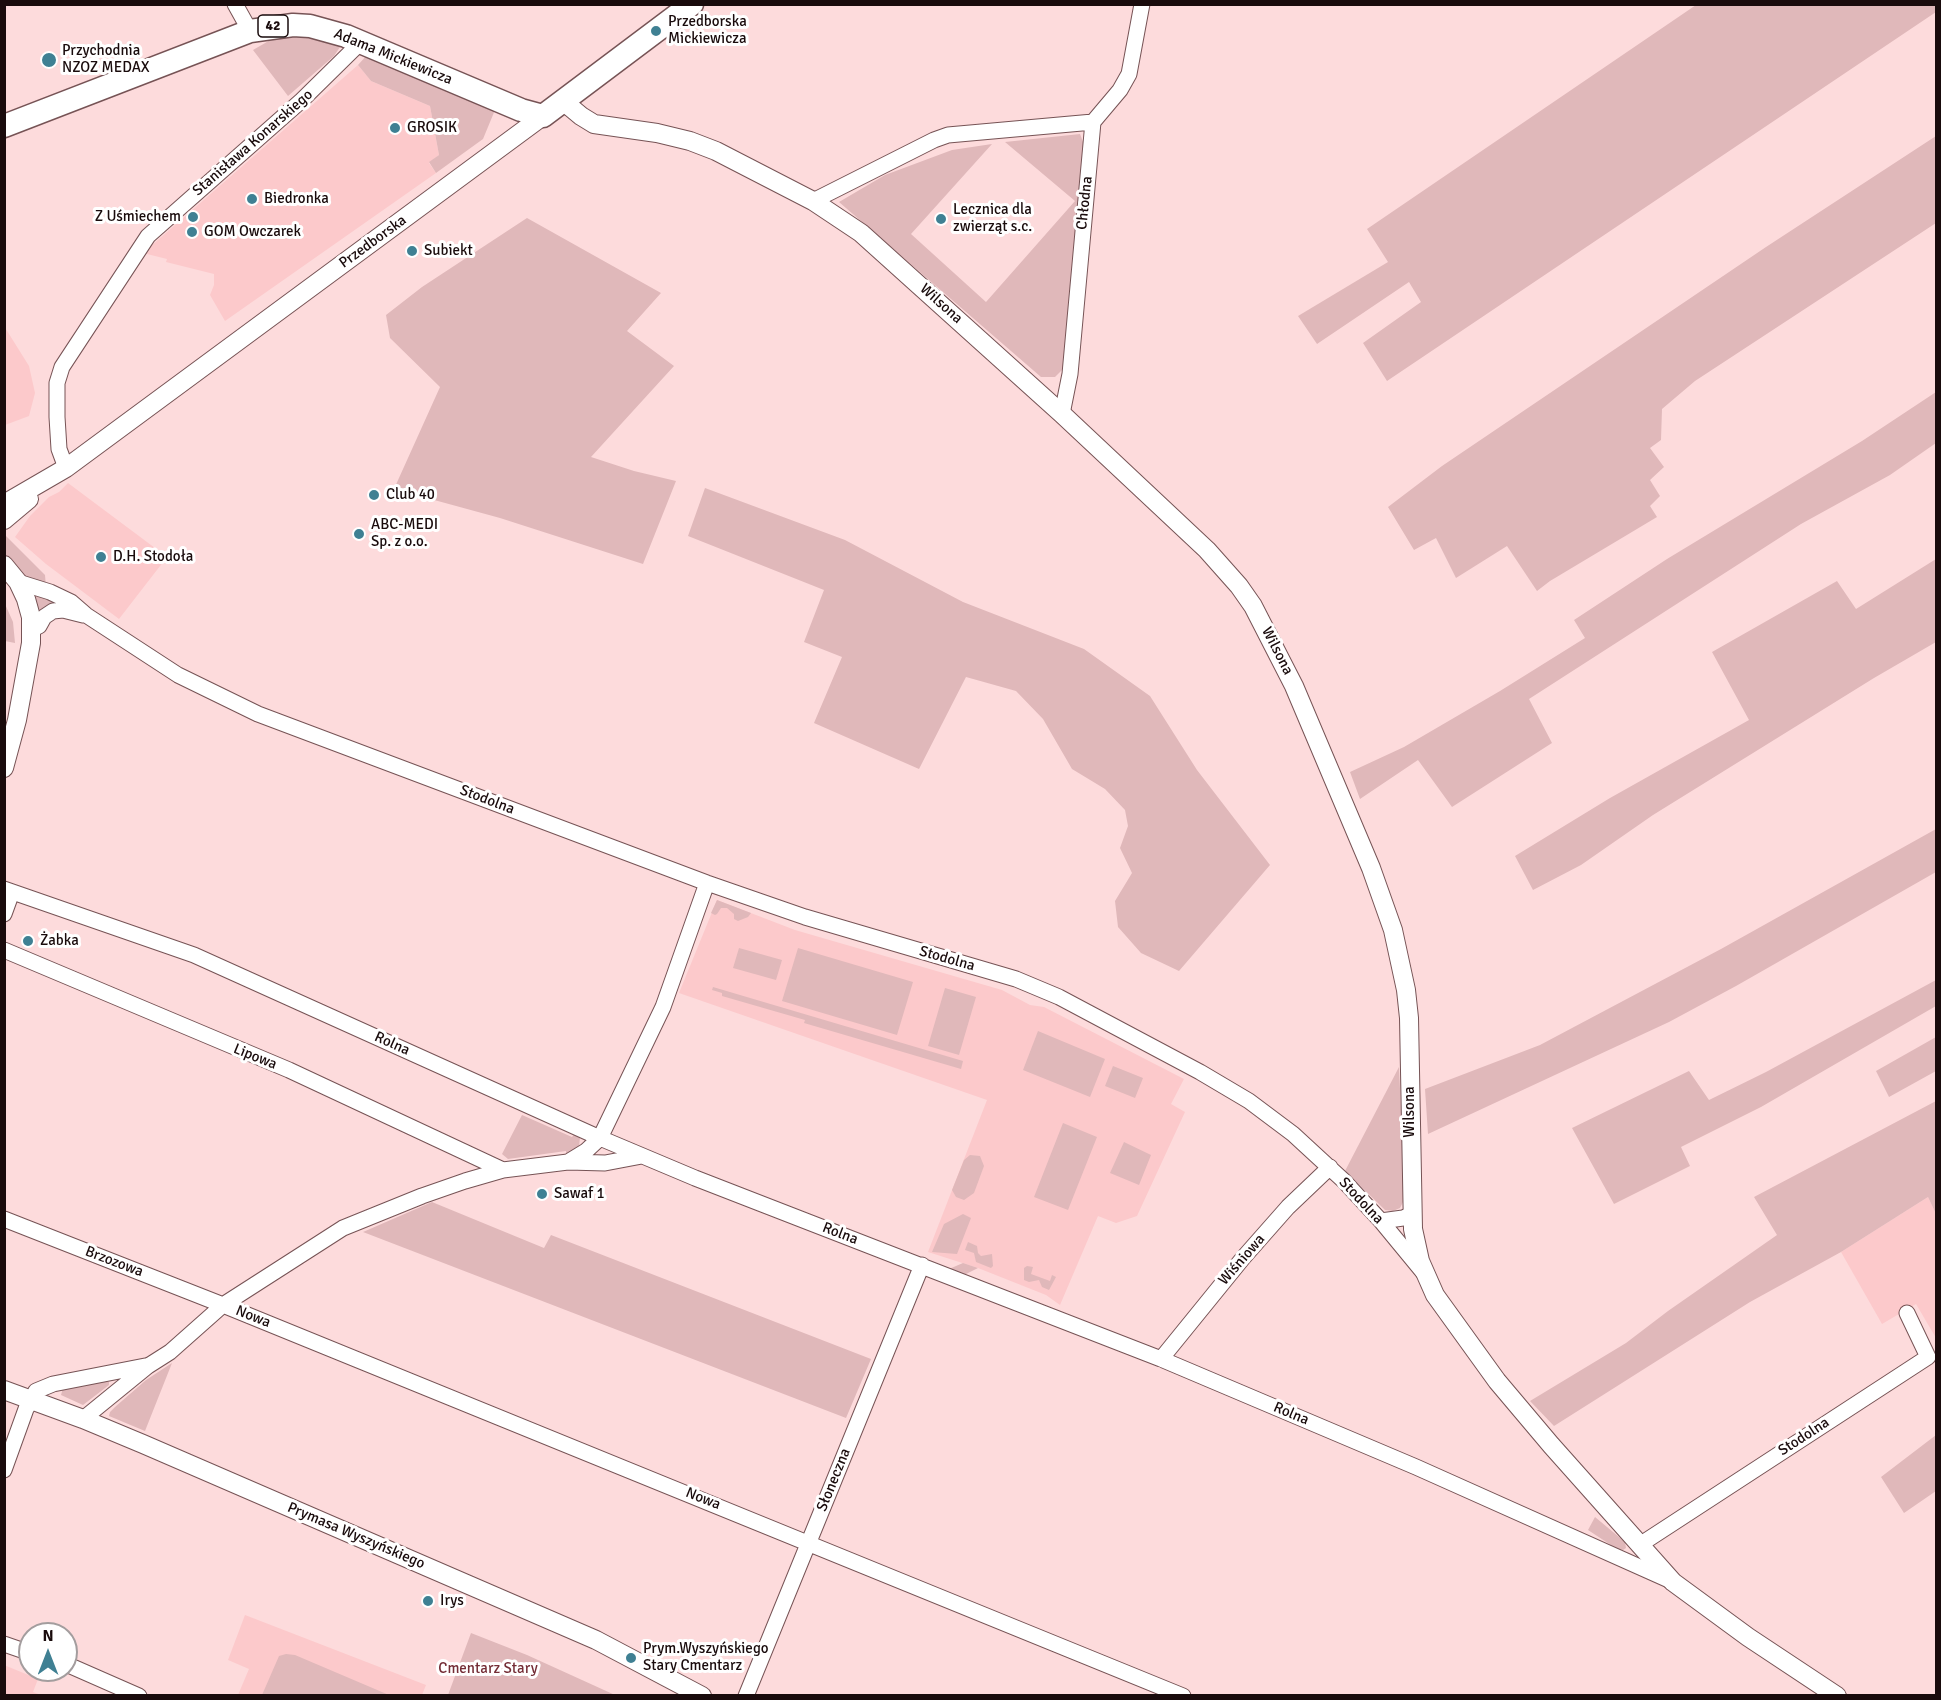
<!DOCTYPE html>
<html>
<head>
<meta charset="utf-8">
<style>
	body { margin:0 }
	#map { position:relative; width:1941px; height:1700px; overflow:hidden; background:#fddbdc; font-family:Signika,sans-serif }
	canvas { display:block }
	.frame { position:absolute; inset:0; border:6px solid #190b0c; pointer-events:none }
	.north { position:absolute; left:18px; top:1622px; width:60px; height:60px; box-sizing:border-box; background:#fff; border:2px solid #a39d9e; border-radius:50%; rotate:0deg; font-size:16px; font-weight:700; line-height:24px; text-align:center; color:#190b0c }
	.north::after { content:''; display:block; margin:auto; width:21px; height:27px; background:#3f8093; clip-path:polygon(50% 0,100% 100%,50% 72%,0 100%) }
</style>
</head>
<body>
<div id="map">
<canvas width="1941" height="1700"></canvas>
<div class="frame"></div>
<div class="north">N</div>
</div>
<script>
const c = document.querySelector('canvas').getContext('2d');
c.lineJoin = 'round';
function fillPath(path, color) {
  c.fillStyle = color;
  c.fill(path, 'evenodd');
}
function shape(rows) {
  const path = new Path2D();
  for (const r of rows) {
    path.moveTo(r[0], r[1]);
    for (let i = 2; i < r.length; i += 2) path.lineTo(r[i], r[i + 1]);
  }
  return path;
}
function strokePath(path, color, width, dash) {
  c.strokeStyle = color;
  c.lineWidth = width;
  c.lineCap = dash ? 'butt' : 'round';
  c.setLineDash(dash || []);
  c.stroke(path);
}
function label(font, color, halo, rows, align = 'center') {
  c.font = font + ' Signika,sans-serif';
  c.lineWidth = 6;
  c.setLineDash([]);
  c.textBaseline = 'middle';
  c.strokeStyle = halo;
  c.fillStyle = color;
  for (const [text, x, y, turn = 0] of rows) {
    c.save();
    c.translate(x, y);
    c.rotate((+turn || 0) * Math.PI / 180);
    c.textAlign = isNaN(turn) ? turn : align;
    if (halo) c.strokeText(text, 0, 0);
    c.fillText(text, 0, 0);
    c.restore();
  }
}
fillPath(shape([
	[358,65,371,81,430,106,439,155,429,163,436,173,225,321,210,295,214,285,214,274,166,262,167,259,143,253],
	[4,326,29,366,35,393,29,416,5,425],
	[68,483,167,557,119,619,46,564,15,537,30,516,49,497,59,492],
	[717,900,795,930,1002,990,1030,1005,1044,1007,1184,1079,1171,1104,1185,1112,1137,1216,1116,1223,1098,1216,1060,1305,1046,1295,978,1268,928,1252,987,1100,679,993],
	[1928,1197,1936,1214,1936,1338,1916,1304,1882,1324,1841,1252],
	[245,1615,426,1685,422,1695,238,1695,249,1669,228,1660],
	[4,1665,38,1679,33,1692,41,1695,5,1695]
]), '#fcc9cb');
fillPath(shape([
	[1696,5,1936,4,1936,12,1387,381,1363,343,1421,302,1409,282,1317,344,1298,316,1388,262,1367,229],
	[279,35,298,35,342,44,334,56,288,96,253,50],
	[367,55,495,110,483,139,436,173,429,162,439,155,430,106,371,81,358,65],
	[1080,134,1085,147,1063,369,1055,377,1041,377,839,202,885,175,952,150,992,144,911,234,986,302,1075,201,1005,142],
	[1936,136,1936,223,1695,381,1662,409,1661,440,1650,448,1664,467,1650,480,1660,496,1650,506,1657,517,1550,581,1537,591,1507,546,1456,578,1436,538,1414,550,1388,507,1442,466,1766,247],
	[527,218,661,293,627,331,674,366,591,457,634,471,676,481,643,564,500,518,394,489,440,387,390,338,386,315,422,287],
	[1936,392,1936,443,1890,475,1801,524,1529,699,1552,743,1452,807,1418,760,1360,799,1350,772,1404,747,1500,691,1585,638,1574,620,1667,559,1862,441],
	[705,488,845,540,963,602,1084,649,1150,696,1197,770,1270,865,1179,971,1141,953,1118,927,1115,901,1132,873,1120,848,1128,826,1125,810,1105,789,1072,769,1043,719,1016,691,966,677,919,769,814,723,842,657,804,642,824,590,688,536],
	[4,534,45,575,46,587,27,582,5,557],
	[1936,559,1936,642,1874,678,1653,815,1581,865,1533,890,1515,856,1610,798,1749,720,1712,652,1837,581,1856,609],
	[28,591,63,601,38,613],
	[5,604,13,622,15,643,5,641],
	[1936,829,1936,872,1736,986,1669,1022,1428,1134,1425,1089,1540,1045,1721,949],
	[717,900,751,913,748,917,738,921,734,919,734,914,727,908,721,908,717,914,715,915,711,913],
	[739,948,782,960,776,980,733,968],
	[798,948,913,982,897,1035,782,1001],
	[1936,980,1936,1006,1761,1107,1681,1147,1690,1166,1614,1204,1572,1128,1689,1071,1709,1100,1766,1072],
	[713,987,963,1061,961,1069,804,1023,805,1020,722,996,722,993,712,990],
	[945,988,976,997,959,1055,928,1046],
	[1038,1031,1105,1059,1090,1097,1023,1070],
	[1936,1037,1936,1071,1889,1097,1876,1071],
	[1113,1066,1143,1078,1135,1098,1105,1086],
	[1399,1067,1405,1198,1400,1208,1393,1211,1385,1210,1345,1171],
	[1936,1101,1936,1214,1928,1197,1841,1252,1750,1302,1554,1426,1530,1401,1626,1343,1668,1311,1777,1235,1754,1197],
	[522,1115,572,1137,575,1133,578,1134,580,1137,579,1147,574,1152,566,1154,566,1151,508,1159,502,1154],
	[1063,1123,1097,1137,1068,1210,1034,1197],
	[1124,1142,1151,1155,1139,1185,1110,1173],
	[970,1155,980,1156,984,1166,974,1193,964,1200,956,1197,952,1190,964,1160],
	[432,1202,544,1248,551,1235,871,1359,846,1418,363,1232],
	[963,1214,971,1218,957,1254,932,1252,944,1224],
	[968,1242,977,1246,978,1253,981,1256,992,1254,993,1266,991,1268,976,1262,974,1253,965,1250],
	[963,1263,978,1268,964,1275,949,1269],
	[1027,1266,1033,1267,1031,1274,1050,1281,1052,1275,1056,1277,1049,1290,1042,1287,1039,1280,1029,1282,1024,1280,1024,1268],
	[172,1363,145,1431,109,1416,110,1412,115,1407,146,1380],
	[106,1381,109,1382,109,1385,83,1405,61,1395,63,1388],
	[1936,1435,1936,1491,1904,1513,1881,1477],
	[1595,1517,1625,1542,1626,1548,1623,1550,1617,1549,1588,1530],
	[471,1633,527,1655,615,1695,448,1695],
	[286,1654,295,1655,389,1695,262,1695,279,1656]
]), '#e0b8ba');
const minor = shape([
	[235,4,250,31],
	[813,201,934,140,948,135,1093,122],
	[1062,414,1070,374,1093,122,1120,90,1129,74,1142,4],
	[66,468,59,449,57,417,57,383,62,367,148,236,302,100,361,42],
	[18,582,50,592,71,602,86,615,178,675,258,714,707,883,805,917,1016,979,1059,997,1200,1072,1249,1101,1293,1134,1344,1181,1381,1221,1423,1272],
	[31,630,39,626,44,617,53,611,63,610,83,615],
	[4,889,194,955,600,1138,695,1178,1161,1359,1416,1467,1671,1581],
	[4,914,12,892],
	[4,950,289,1070,503,1170],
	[568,1162,605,1163,642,1156],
	[4,1219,223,1305,1183,1696],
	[1381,1221,1403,1218,1412,1214],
	[1161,1359,1243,1258,1288,1207,1330,1167],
	[83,1419,148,1366,170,1352,223,1305,343,1228,422,1196,465,1181,503,1170,568,1162,586,1151,600,1138,663,1007,707,883],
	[4,1470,26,1409,36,1391,53,1384,145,1366],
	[1641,1544,1928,1357,1907,1313],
	[4,1644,30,1653],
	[66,1664,139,1696],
	[746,1696,922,1265]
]);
const tertiary = shape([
	[563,101,581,116,594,124,657,133,690,141,716,151,813,201,861,233,1062,414,1207,550,1239,586,1253,606,1294,686,1371,868,1393,930,1406,990,1409,1018,1413,1229,1420,1261,1435,1295,1497,1381,1551,1445,1673,1582,1748,1637,1837,1696],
	[4,504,66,468,543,116],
	[4,520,29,499],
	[4,565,18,582,26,599,31,617,31,643,17,720,4,768],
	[4,1390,83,1419,143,1444,596,1640,702,1696]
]);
const primary = shape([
	[4,126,250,31,293,25,310,26,346,36,521,110,543,116,692,4]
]);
strokePath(minor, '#765355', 17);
strokePath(tertiary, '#765355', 20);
strokePath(primary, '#765355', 25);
strokePath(minor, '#fff', 15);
strokePath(tertiary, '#fff', 18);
strokePath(primary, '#fff', 22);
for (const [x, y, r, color] of [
	[656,31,6,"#3f8093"],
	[49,60,8,"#3f8093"],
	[395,128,6,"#3f8093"],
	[252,199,6,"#3f8093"],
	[193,217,6,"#3f8093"],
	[941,219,6,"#3f8093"],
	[192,232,6,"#3f8093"],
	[412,251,6,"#3f8093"],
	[374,495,6,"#3f8093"],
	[359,534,6,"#3f8093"],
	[101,557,6,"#3f8093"],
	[28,941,6,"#3f8093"],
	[542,1194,6,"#3f8093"],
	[428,1601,6,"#3f8093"],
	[631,1658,6,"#3f8093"]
]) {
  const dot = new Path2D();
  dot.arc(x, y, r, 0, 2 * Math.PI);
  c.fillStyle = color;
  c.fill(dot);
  strokePath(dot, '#fff', 2);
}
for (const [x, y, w] of [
	[273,26,30]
]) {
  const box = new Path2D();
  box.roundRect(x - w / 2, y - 11, w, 22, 4.5);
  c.fillStyle = '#fff';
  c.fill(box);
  strokePath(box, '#190b0c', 1.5);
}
label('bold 14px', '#190b0c', null, [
	["42",273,26]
]);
label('15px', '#190b0c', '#fff', [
	["Przedborska",668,22],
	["Mickiewicza",668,39],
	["Przychodnia",62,51],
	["NZOZ MEDAX",62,68],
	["GROSIK",407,128],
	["Biedronka",264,199],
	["Lecznica dla",953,210],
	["zwierząt s.c.",953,227],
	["Z Uśmiechem",181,217,"right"],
	["GOM Owczarek",204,232],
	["Subiekt",424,251],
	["Club 40",386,495],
	["ABC-MEDI",371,525],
	["Sp. z o.o.",371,542],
	["D.H. Stodoła",113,557],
	["Żabka",40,941],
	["Sawaf 1",554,1194],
	["Irys",440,1601],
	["Prym.Wyszyńskiego",643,1649],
	["Stary Cmentarz",643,1666]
], 'left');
label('15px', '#190b0c', '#fff', [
	["Adama Mickiewicza",393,57,22],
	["Stanisława Konarskiego",253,143,-41],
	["Chłodna",1085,203,-84],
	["Przedborska",373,242,-36],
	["Wilsona",941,304,42],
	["Wilsona",1277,651,63],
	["Stodolna",487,800,21],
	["Stodolna",947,959,16],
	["Rolna",392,1044,24],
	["Lipowa",255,1057,22],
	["Wilsona",1410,1112,-90],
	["Stodolna",1361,1201,47],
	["Rolna",840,1234,21],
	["Wiśniowa",1242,1260,-49],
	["Brzozowa",114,1262,21],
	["Nowa",253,1317,22],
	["Rolna",1291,1414,23],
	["Stodolna",1804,1437,-33],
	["Słoneczna",834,1480,-68],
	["Nowa",703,1499,22],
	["Prymasa Wyszyńskiego",356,1536,23]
]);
label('15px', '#742d36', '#fff', [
	["Cmentarz Stary",488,1669]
]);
</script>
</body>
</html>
